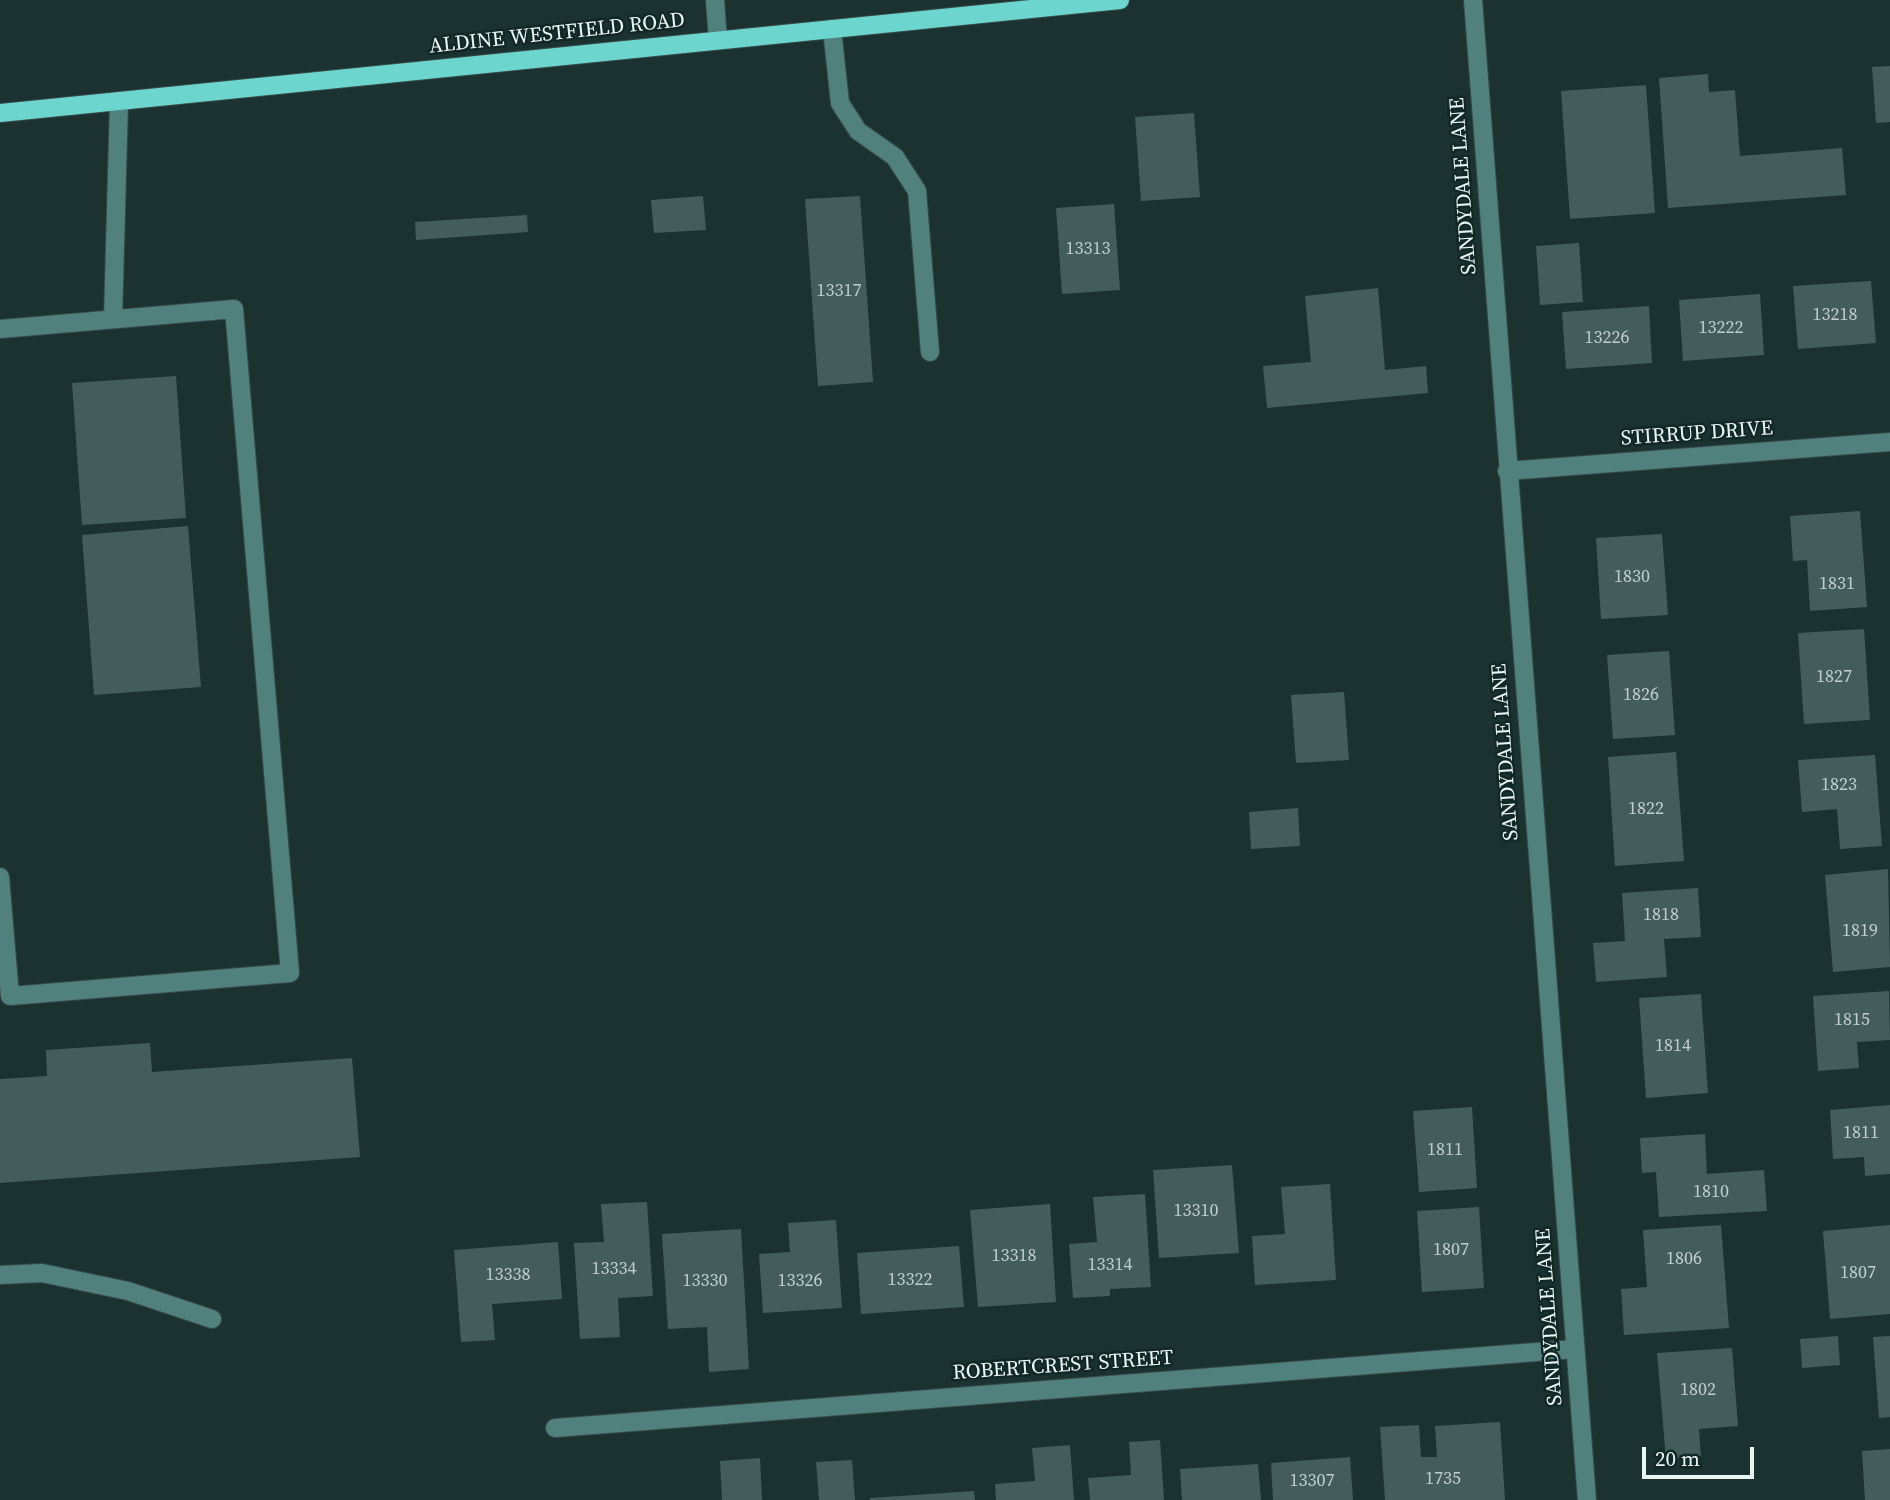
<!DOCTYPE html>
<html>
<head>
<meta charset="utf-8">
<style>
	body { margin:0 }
	#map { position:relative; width:1890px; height:1500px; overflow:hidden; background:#1b3230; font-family:"Source Serif 4",serif }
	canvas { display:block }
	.scale { position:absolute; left:1642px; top:1447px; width:112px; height:32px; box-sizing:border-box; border:4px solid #e7f5f3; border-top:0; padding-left:9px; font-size:21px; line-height:24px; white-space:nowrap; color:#e7f5f3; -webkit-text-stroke:5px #112826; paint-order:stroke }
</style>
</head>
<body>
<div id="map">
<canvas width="1890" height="1500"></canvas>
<div class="scale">20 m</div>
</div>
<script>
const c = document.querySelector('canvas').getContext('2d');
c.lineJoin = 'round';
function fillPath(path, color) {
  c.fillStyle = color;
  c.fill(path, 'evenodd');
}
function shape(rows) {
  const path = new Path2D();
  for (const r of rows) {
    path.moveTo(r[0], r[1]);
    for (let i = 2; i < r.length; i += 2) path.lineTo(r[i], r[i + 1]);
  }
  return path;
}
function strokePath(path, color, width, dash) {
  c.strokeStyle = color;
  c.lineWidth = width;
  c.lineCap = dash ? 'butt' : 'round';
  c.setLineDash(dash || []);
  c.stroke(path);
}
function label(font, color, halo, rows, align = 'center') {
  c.font = font + ' "Source Serif 4",serif';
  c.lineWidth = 5;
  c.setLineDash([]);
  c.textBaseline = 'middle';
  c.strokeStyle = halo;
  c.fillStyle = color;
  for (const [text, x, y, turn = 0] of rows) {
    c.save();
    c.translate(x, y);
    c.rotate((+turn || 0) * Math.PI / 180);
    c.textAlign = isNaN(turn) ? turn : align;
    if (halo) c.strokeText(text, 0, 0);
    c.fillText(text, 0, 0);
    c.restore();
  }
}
fillPath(shape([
	[1890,66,1890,122,1876,123,1872,67],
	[1708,74,1709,92,1735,90,1740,156,1842,148,1846,195,1668,208,1659,78],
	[1646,85,1655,213,1570,219,1561,91],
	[1194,113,1200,197,1141,201,1135,117],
	[703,196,706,230,654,233,651,200],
	[860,196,873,382,818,386,805,199],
	[1114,204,1120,290,1062,294,1056,208],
	[527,215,528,232,416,240,415,222],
	[1579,243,1583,302,1540,305,1536,246],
	[1871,281,1876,343,1798,349,1793,286],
	[1378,288,1385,370,1426,366,1428,393,1267,408,1263,366,1311,362,1305,296],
	[1760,294,1764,355,1683,361,1679,300],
	[1649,306,1652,363,1566,369,1562,312],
	[176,376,186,518,82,525,72,383],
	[1860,511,1867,607,1810,611,1807,560,1793,561,1790,516],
	[188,526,201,687,94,695,82,535],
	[1662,534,1668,615,1601,619,1596,538],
	[1864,629,1870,720,1804,724,1798,633],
	[1669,651,1675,735,1613,739,1607,655],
	[1344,692,1349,760,1296,763,1291,695],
	[1676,752,1684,861,1615,866,1608,757],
	[1875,755,1882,846,1840,849,1837,809,1802,812,1798,760],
	[1298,808,1300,846,1251,849,1249,812],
	[1888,869,1890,967,1833,972,1825,875],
	[1698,888,1701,937,1664,939,1667,977,1596,982,1593,943,1625,941,1622,893],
	[1889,991,1890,1040,1857,1042,1859,1068,1818,1071,1813,996],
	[1701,994,1708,1093,1646,1098,1639,998],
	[150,1043,152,1072,352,1058,360,1157,0,1183,0,1079,47,1076,46,1050],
	[1890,1105,1890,1174,1865,1176,1864,1157,1833,1159,1830,1110],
	[1472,1107,1477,1188,1419,1192,1413,1111],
	[1705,1134,1707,1174,1764,1170,1767,1211,1659,1217,1656,1172,1642,1173,1640,1138],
	[1232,1165,1239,1253,1159,1258,1153,1170],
	[1330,1184,1336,1280,1255,1285,1252,1236,1285,1234,1281,1187],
	[1145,1194,1151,1287,1110,1289,1110,1296,1073,1298,1069,1244,1097,1242,1093,1197],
	[647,1202,653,1296,618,1298,620,1337,580,1339,574,1243,604,1242,601,1204],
	[1050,1204,1056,1302,978,1307,970,1210],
	[1479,1207,1484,1288,1422,1292,1417,1211],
	[836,1220,842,1308,763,1313,759,1254,790,1252,788,1223],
	[1721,1225,1729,1328,1624,1335,1621,1289,1647,1287,1643,1230],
	[1890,1225,1890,1314,1830,1319,1823,1231],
	[741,1229,749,1369,709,1372,707,1327,668,1329,662,1234],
	[558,1242,562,1299,492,1304,495,1340,461,1342,454,1250],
	[959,1246,964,1307,861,1314,857,1253],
	[1838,1336,1840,1365,1802,1368,1800,1339],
	[1890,1336,1890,1417,1879,1418,1873,1337],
	[1732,1348,1738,1426,1699,1429,1701,1456,1666,1459,1657,1353],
	[1500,1422,1505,1500,1385,1500,1380,1427,1419,1425,1421,1457,1437,1457,1435,1426],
	[1160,1440,1164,1500,1090,1500,1088,1478,1131,1475,1129,1442],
	[1070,1445,1074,1500,996,1500,995,1484,1035,1481,1032,1448],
	[1890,1449,1890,1500,1865,1500,1862,1451],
	[1350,1457,1353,1500,1273,1500,1271,1463],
	[760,1458,762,1500,722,1500,720,1461],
	[852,1460,855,1500,819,1500,816,1462],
	[1258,1464,1261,1500,1182,1500,1180,1469],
	[974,1491,975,1500,870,1500,870,1498]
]), '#455d5a');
const minor = shape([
	[715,0,718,40],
	[1473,0,1587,1500],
	[832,29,840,103,858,131,895,157,917,191,930,352],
	[113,319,119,101],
	[0,329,234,309,290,973,10,996,0,877],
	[1507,471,1890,442],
	[0,1275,42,1273,128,1291,212,1319],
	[555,1428,1575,1349]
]);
const major = shape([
	[0,113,1120,0]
]);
strokePath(minor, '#384d4b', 20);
strokePath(major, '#384d4b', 20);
strokePath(minor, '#51817d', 18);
strokePath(major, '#6cd6ce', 18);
label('18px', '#becfcd', null, [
	["13313",1088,249],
	["13317",839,291],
	["13218",1835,315],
	["13222",1721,328],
	["13226",1607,338],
	["1830",1632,577],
	["1831",1837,584],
	["1827",1834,677],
	["1826",1641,695],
	["1823",1839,785],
	["1822",1646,809],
	["1818",1661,915],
	["1819",1860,931],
	["1815",1852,1020],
	["1814",1673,1046],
	["1811",1861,1133],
	["1811",1445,1150],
	["1810",1711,1192],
	["13310",1196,1211],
	["1807",1451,1250],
	["13318",1014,1256],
	["1806",1684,1259],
	["13314",1110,1265],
	["13334",614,1269],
	["1807",1858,1273],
	["13338",508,1275],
	["13322",910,1280],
	["13330",705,1281],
	["13326",800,1281],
	["1802",1698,1390],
	["1735",1443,1479],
	["13307",1312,1481]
]);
label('21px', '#e7f5f3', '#112826', [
	["ALDINE WESTFIELD ROAD",557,34,-6],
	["SANDYDALE LANE",1464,186,-94],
	["STIRRUP DRIVE",1697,434,-4],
	["SANDYDALE LANE",1506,752,-94],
	["SANDYDALE LANE",1550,1317,-94],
	["ROBERTCREST STREET",1063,1366,-4]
]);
</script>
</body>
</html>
